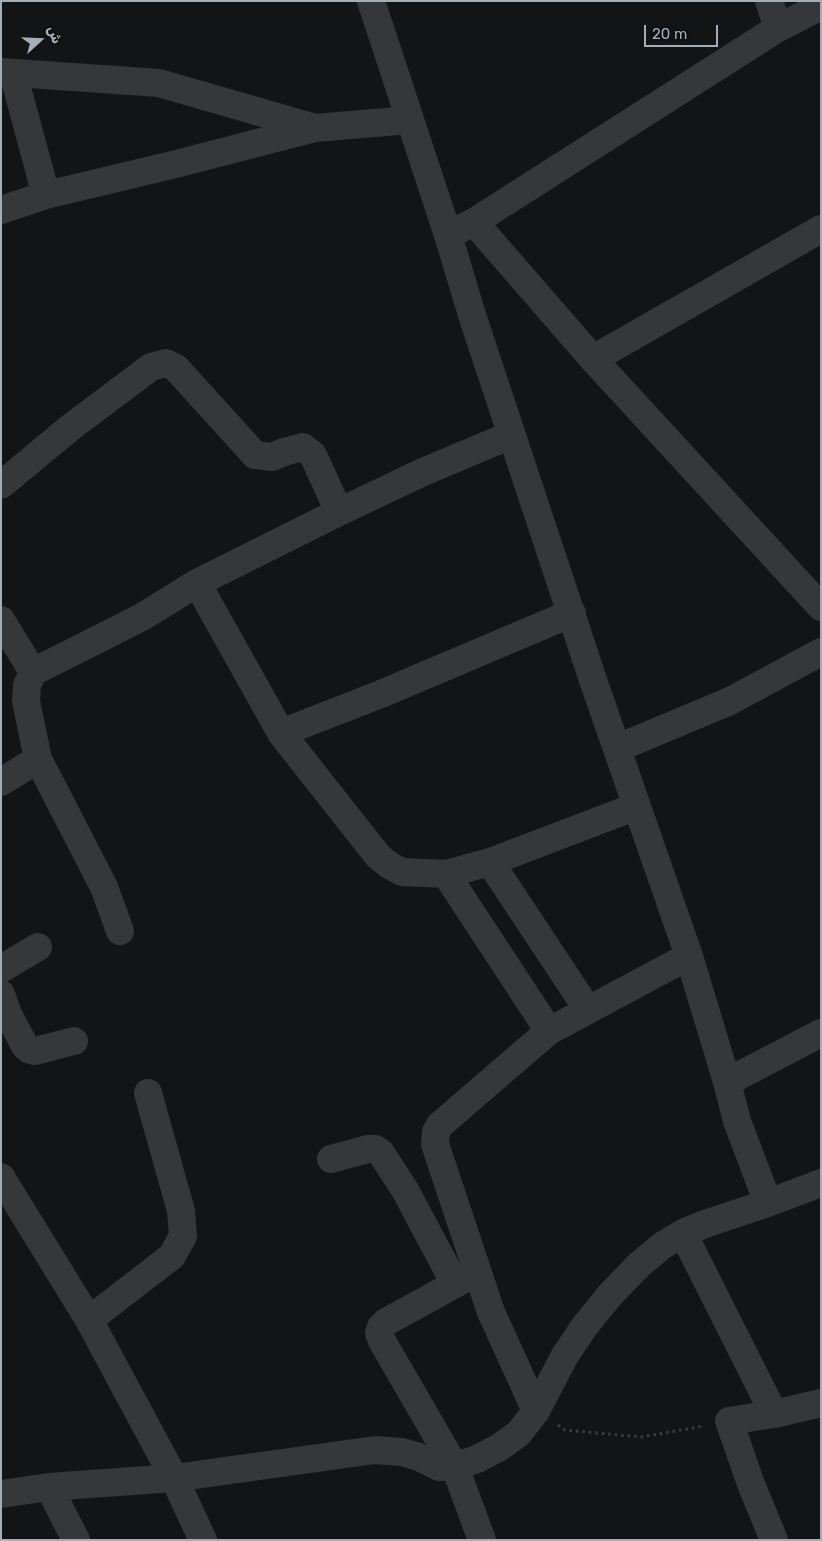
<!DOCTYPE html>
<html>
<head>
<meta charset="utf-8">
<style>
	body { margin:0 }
	#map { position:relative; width:822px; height:1541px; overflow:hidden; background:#131415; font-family:Rubik,"Noto Naskh Arabic",sans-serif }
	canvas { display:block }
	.frame { position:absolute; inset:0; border:2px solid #a6aeb5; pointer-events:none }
	.north { position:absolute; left:15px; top:15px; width:50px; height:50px; -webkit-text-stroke:4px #0e0f10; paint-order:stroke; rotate:70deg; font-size:14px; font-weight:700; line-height:20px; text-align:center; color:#a6aeb5 }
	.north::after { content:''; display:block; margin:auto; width:18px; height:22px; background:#a6aeb5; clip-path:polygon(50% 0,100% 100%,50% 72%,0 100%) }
	.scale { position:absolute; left:644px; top:25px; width:74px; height:22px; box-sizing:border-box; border:2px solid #a6aeb5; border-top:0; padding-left:6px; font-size:15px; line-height:18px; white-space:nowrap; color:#a6aeb5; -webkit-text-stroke:4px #0e0f10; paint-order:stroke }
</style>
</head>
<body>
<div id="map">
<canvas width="822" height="1541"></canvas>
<div class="frame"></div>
<div class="north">ش</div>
<div class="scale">20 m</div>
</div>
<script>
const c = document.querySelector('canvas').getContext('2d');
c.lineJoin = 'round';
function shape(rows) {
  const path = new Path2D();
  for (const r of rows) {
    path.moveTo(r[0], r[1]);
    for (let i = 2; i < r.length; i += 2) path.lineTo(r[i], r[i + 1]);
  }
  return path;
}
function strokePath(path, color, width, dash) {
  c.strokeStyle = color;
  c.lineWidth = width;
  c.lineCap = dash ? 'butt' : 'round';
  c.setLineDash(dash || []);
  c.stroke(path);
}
strokePath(shape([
	[558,1425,565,1430,641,1437,704,1426]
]), '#3b3e41', 3, [2.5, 4]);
strokePath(shape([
	[371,1,448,235,474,222,593,359,821,607],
	[769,1,778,28],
	[1,72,159,83,315,128],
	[13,73,46,195],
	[1,210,46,195,176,164,315,128,410,120],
	[474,222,778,28,821,6],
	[448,235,472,315,593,680,689,956,727,1082,737,1121,768,1203],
	[593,359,821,229],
	[1,485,71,427,151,367,166,363,176,368,255,455,272,457,284,452,303,447,313,455,339,512],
	[197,583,281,733,378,856,389,865,402,872,446,874,549,1031,689,956],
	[1,620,33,672,27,685,26,701,38,759,104,887,120,931],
	[33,672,142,617,197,583,339,512,423,472,511,435],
	[281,733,381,694,572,613],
	[618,748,730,701,821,652],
	[1,782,38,759],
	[490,862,588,1010],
	[446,874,490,862,637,806],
	[1,969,38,947],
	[1,994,8,1014,25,1046,30,1050,35,1051,74,1041],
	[727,1082,821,1033],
	[331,1159,368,1149,375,1149,381,1153,405,1190,455,1284],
	[1,1177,89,1320,174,1478,203,1540],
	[683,1233,774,1414],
	[477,1272,386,1322,381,1327,379,1333,382,1341,455,1467,482,1540],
	[89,1320,172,1256,183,1236,181,1211,148,1093],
	[536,1411,491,1312,435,1144,436,1132,440,1125,549,1031],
	[49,1487,76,1540],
	[1,1494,49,1487,174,1478,375,1450,402,1452,419,1457,439,1467,455,1467,477,1459,500,1447,519,1433,536,1411,564,1357,584,1327,610,1295,639,1265,663,1245,683,1233,705,1224,768,1203,821,1183],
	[774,1540,751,1484,729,1421,774,1414,821,1403]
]), '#35373a', 28);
</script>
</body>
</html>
